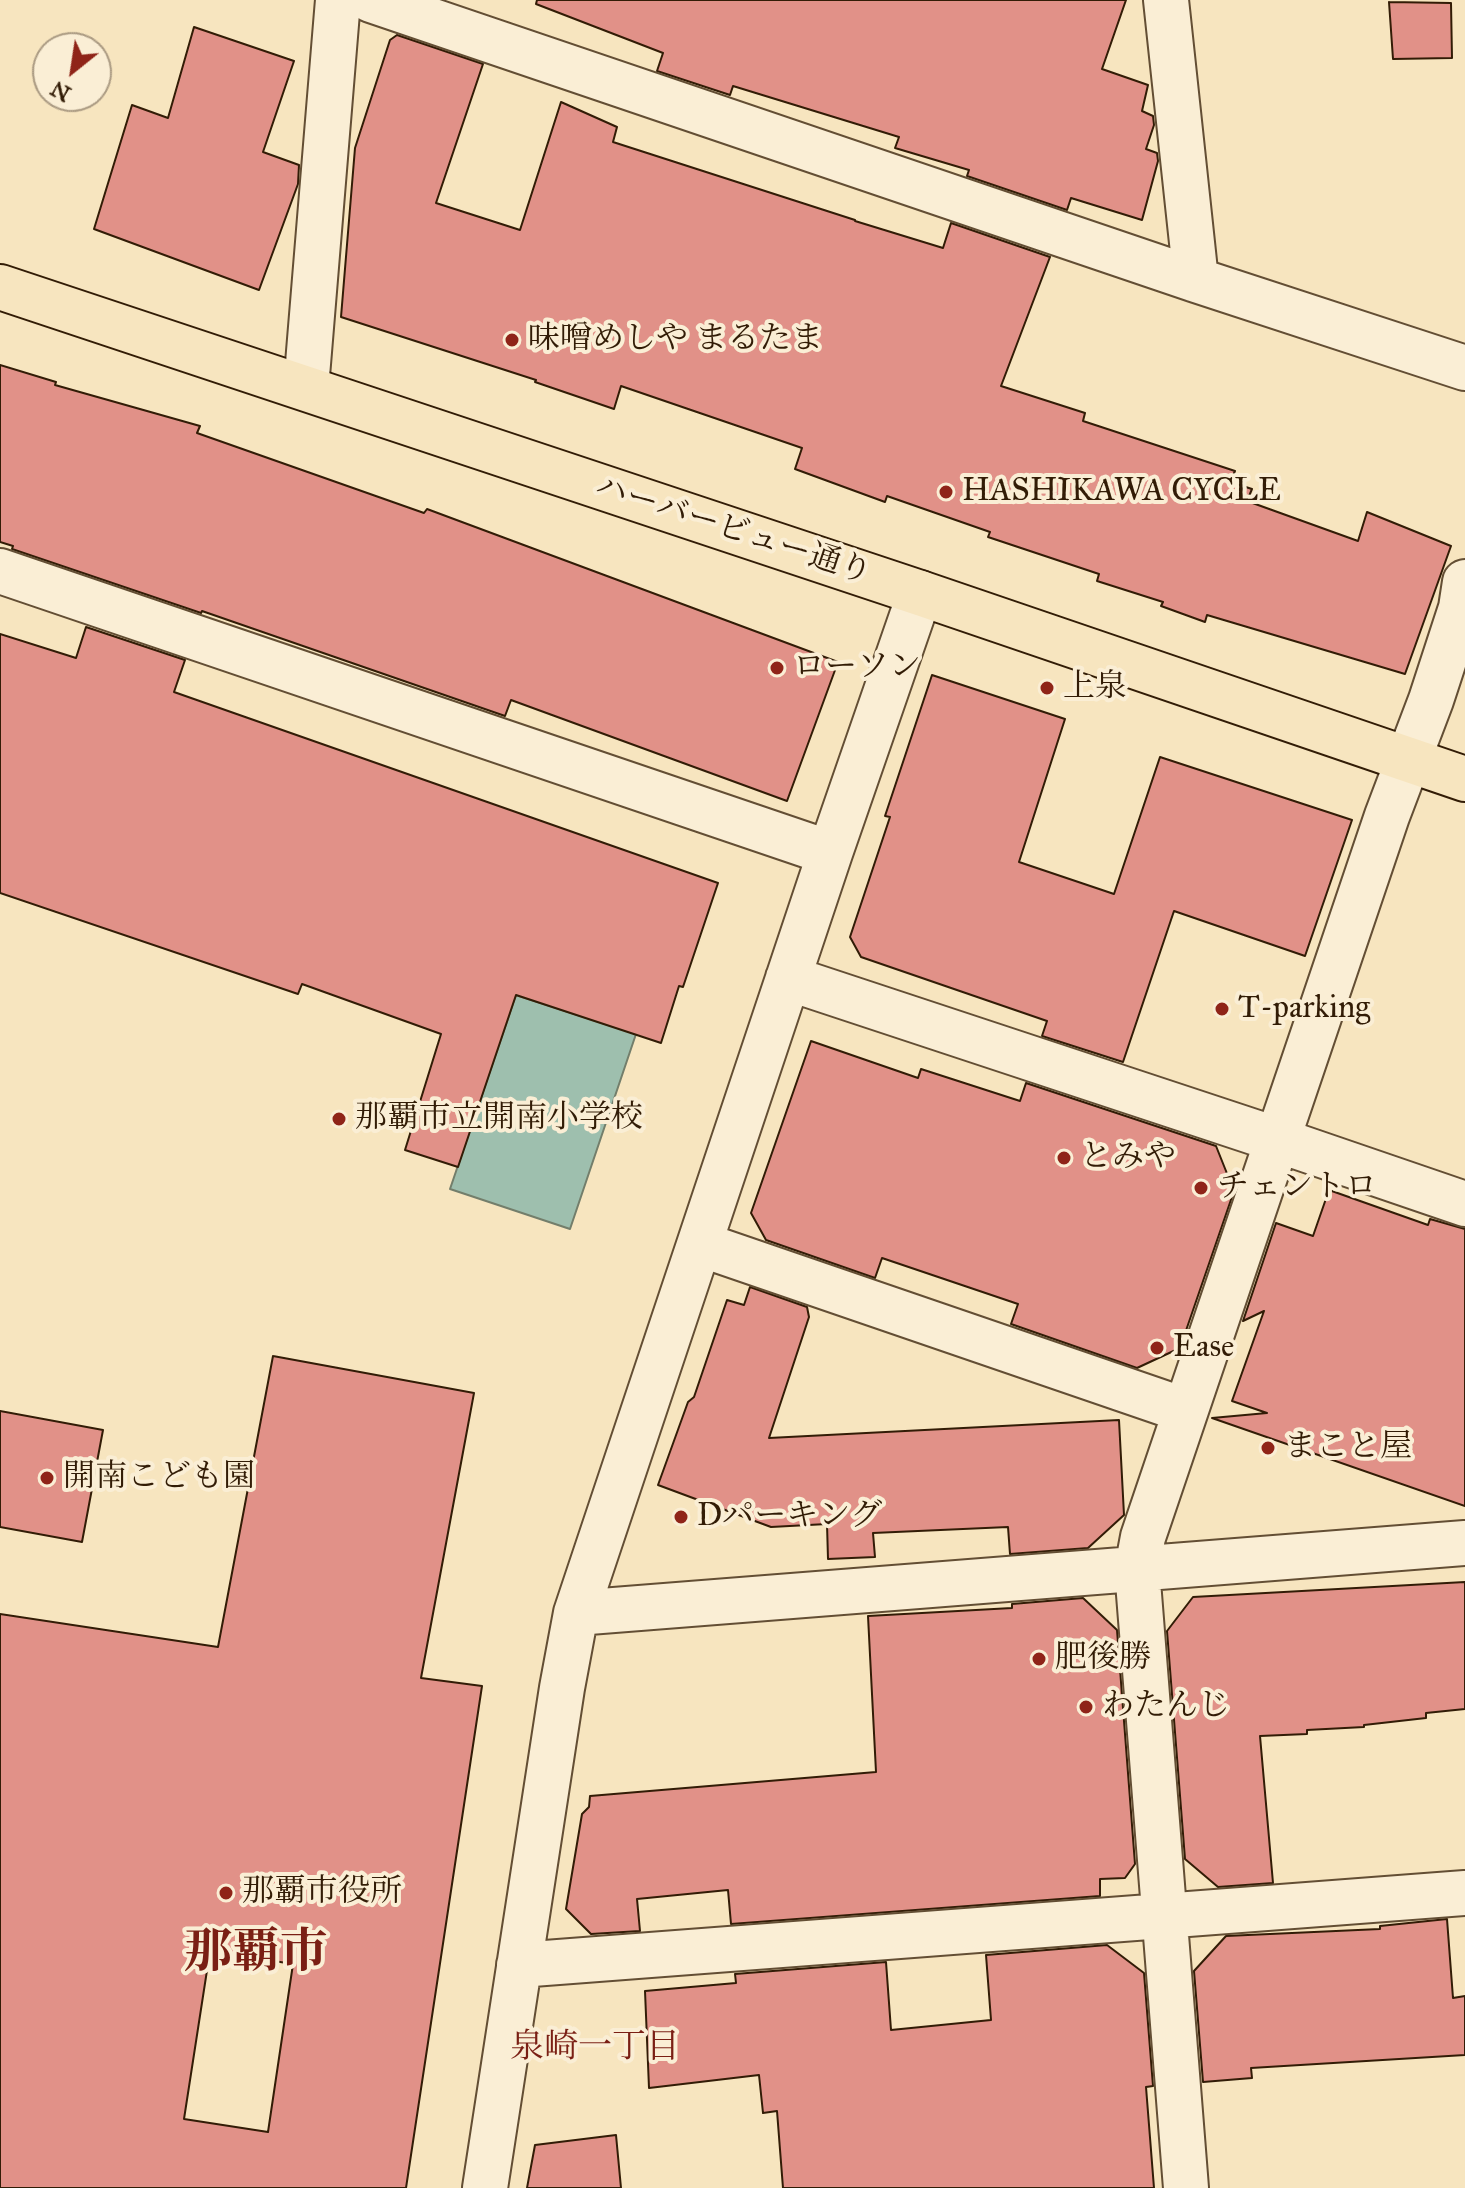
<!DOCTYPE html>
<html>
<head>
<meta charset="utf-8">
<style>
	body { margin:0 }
	#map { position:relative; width:1465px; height:2188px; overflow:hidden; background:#f7e5bf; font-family:"IM FELL Great Primer",serif }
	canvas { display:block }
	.north { position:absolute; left:32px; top:32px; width:80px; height:80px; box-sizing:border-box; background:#faeed5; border:2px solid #aa9a82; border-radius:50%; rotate:210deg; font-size:22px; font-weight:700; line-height:32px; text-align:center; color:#321c06 }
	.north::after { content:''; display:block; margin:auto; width:28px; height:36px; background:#8f2418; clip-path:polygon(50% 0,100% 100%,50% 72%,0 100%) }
</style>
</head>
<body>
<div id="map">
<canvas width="1465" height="2188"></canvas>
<div class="north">N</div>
</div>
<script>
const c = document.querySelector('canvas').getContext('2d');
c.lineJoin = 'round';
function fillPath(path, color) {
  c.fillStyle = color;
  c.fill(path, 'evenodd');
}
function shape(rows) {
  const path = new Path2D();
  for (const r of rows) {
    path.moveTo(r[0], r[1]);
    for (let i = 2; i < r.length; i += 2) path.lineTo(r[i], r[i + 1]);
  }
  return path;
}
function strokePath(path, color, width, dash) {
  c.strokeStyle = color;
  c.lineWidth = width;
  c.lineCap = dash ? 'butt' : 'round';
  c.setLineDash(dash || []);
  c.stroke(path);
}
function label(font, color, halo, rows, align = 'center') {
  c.font = font + ' "IM FELL Great Primer","Noto Serif JP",serif';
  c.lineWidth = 8;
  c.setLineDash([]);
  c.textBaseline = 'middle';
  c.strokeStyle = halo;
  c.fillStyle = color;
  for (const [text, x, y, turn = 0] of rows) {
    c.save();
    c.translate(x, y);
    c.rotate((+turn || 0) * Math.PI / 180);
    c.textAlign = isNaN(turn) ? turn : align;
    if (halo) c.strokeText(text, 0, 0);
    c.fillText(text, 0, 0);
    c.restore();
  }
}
const water = shape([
	[516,995,636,1034,570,1229,450,1189,516,995]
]);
fillPath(water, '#9ebfae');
strokePath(water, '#737e6b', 2);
const building = shape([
	[537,0,1126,0,1102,69,1148,85,1142,111,1153,116,1154,125,1146,149,1157,153,1158,161,1142,220,1071,198,1067,210,967,176,969,170,895,148,899,137,733,86,730,95,657,71,663,53,536,4,537,0],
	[1389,2,1451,3,1452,58,1393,59,1389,2],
	[194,27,294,61,263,152,299,165,298,184,259,290,94,229,132,105,168,118,194,27],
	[397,35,483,64,436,203,520,230,561,102,617,127,613,142,855,220,855,221,943,248,951,223,1050,257,1001,386,1085,413,1083,421,1235,471,1230,482,1252,489,1247,501,1358,541,1367,512,1451,546,1405,674,1207,615,1205,622,1161,606,1163,602,1097,581,1099,574,988,537,990,532,887,496,885,502,795,469,802,448,621,386,614,409,535,382,536,380,341,317,355,148,390,40,397,35],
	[0,365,56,382,55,385,200,426,197,433,424,513,427,509,838,662,787,801,511,700,505,716,202,611,201,613,12,549,13,546,0,542,0,365],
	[86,627,185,660,174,692,718,883,683,987,679,986,661,1043,516,995,458,1167,405,1150,441,1034,302,984,298,994,0,893,0,634,76,658,86,627],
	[932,675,1065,719,1019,862,1114,894,1160,757,1352,820,1305,956,1174,911,1123,1062,1042,1036,1047,1021,861,957,850,937,890,817,885,816,932,675],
	[811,1041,918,1078,921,1069,1020,1101,1026,1083,1216,1146,1234,1191,1180,1348,1137,1368,1011,1324,1018,1304,882,1258,875,1278,766,1240,751,1213,811,1041],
	[1329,1190,1428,1225,1430,1219,1465,1229,1465,1506,1212,1418,1267,1413,1232,1401,1264,1311,1243,1321,1276,1223,1313,1236,1329,1190],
	[750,1287,807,1307,809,1317,769,1438,1119,1420,1124,1515,1088,1548,1010,1554,1008,1527,873,1533,875,1557,828,1559,827,1524,771,1527,658,1485,688,1402,694,1397,727,1300,744,1305,750,1287],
	[273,1356,474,1393,421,1678,482,1686,406,2188,0,2188,0,1614,218,1647,273,1356],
	[210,1951,293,1964,268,2132,184,2119,210,1951],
	[0,1411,103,1430,82,1542,0,1527,0,1411],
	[1465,1582,1465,1709,1426,1713,1426,1718,1364,1725,1364,1727,1307,1730,1307,1734,1260,1736,1273,1883,1218,1887,1185,1859,1167,1631,1193,1597,1465,1582],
	[1083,1598,1117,1630,1135,1864,1125,1878,1100,1879,1100,1896,731,1924,728,1890,637,1899,640,1931,591,1934,566,1909,582,1814,589,1807,590,1796,876,1772,868,1616,1012,1608,1012,1604,1083,1598],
	[1447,1919,1453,1998,1465,1996,1465,2055,1251,2068,1252,2078,1203,2082,1194,1971,1226,1936,1380,1929,1380,1926,1447,1919],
	[1107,1945,1144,1973,1153,2086,1146,2087,1154,2188,783,2188,777,2111,763,2113,759,2075,649,2088,645,1991,736,1983,735,1974,886,1962,891,2030,991,2020,986,1955,1107,1945],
	[616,2135,621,2188,527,2188,535,2145,616,2135]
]);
fillPath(building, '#e19188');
strokePath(building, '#321c06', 2);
const minor = shape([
	[371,0,1196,280,1465,368],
	[1166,0,1196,280],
	[306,388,338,0],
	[0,571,830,853],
	[788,978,1278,1140,1465,1204],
	[700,1244,1184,1410],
	[576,1613,1465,1543],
	[519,1965,1465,1893],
	[485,2188,562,1688,576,1613,830,853,920,593],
	[1186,2188,1137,1569,1143,1537,1387,816,1431,700,1461,608,1465,582]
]);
const major = shape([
	[0,287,920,593,1465,779]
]);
strokePath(minor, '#634e34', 48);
strokePath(major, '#321c06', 48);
strokePath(minor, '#faeed5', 44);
strokePath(major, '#f7e5bf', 44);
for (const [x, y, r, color] of [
	[512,340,8,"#8f2418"],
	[946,492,8,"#8f2418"],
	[777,668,8,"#8f2418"],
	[1047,688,8,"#8f2418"],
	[1222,1009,8,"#8f2418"],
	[339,1119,8,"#8f2418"],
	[1064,1158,8,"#8f2418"],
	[1201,1188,8,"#8f2418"],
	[1157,1348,8,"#8f2418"],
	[1268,1448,8,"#8f2418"],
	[47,1478,8,"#8f2418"],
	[681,1517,8,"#8f2418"],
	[1039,1659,8,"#8f2418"],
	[1086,1707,8,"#8f2418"],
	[226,1893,8,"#8f2418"]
]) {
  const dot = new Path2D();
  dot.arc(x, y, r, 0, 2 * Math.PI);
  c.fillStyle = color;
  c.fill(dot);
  strokePath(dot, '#faeed5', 3);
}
label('32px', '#321c06', '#faeed5', [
	["味噌めしや まるたま",528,340],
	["HASHIKAWA CYCLE",962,492],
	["ローソン",793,668],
	["上泉",1063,688],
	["T-parking",1238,1009],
	["那覇市立開南小学校",355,1119],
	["とみや",1080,1158],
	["チェントロ",1217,1188],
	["Ease",1173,1348],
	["まこと屋",1284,1448],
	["開南こども園",63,1478],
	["Dパーキング",697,1517],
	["肥後勝",1055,1659],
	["わたんじ",1102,1707],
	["那覇市役所",242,1893]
], 'left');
label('32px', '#321c06', '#faeed5', [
	["ハーバービュー通り",733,531,18]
]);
label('34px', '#7a1f14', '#faeed5', [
	["泉崎一丁目",595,2049]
]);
label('bold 48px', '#7a1f14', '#faeed5', [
	["那覇市",256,1955]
]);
</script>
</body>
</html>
